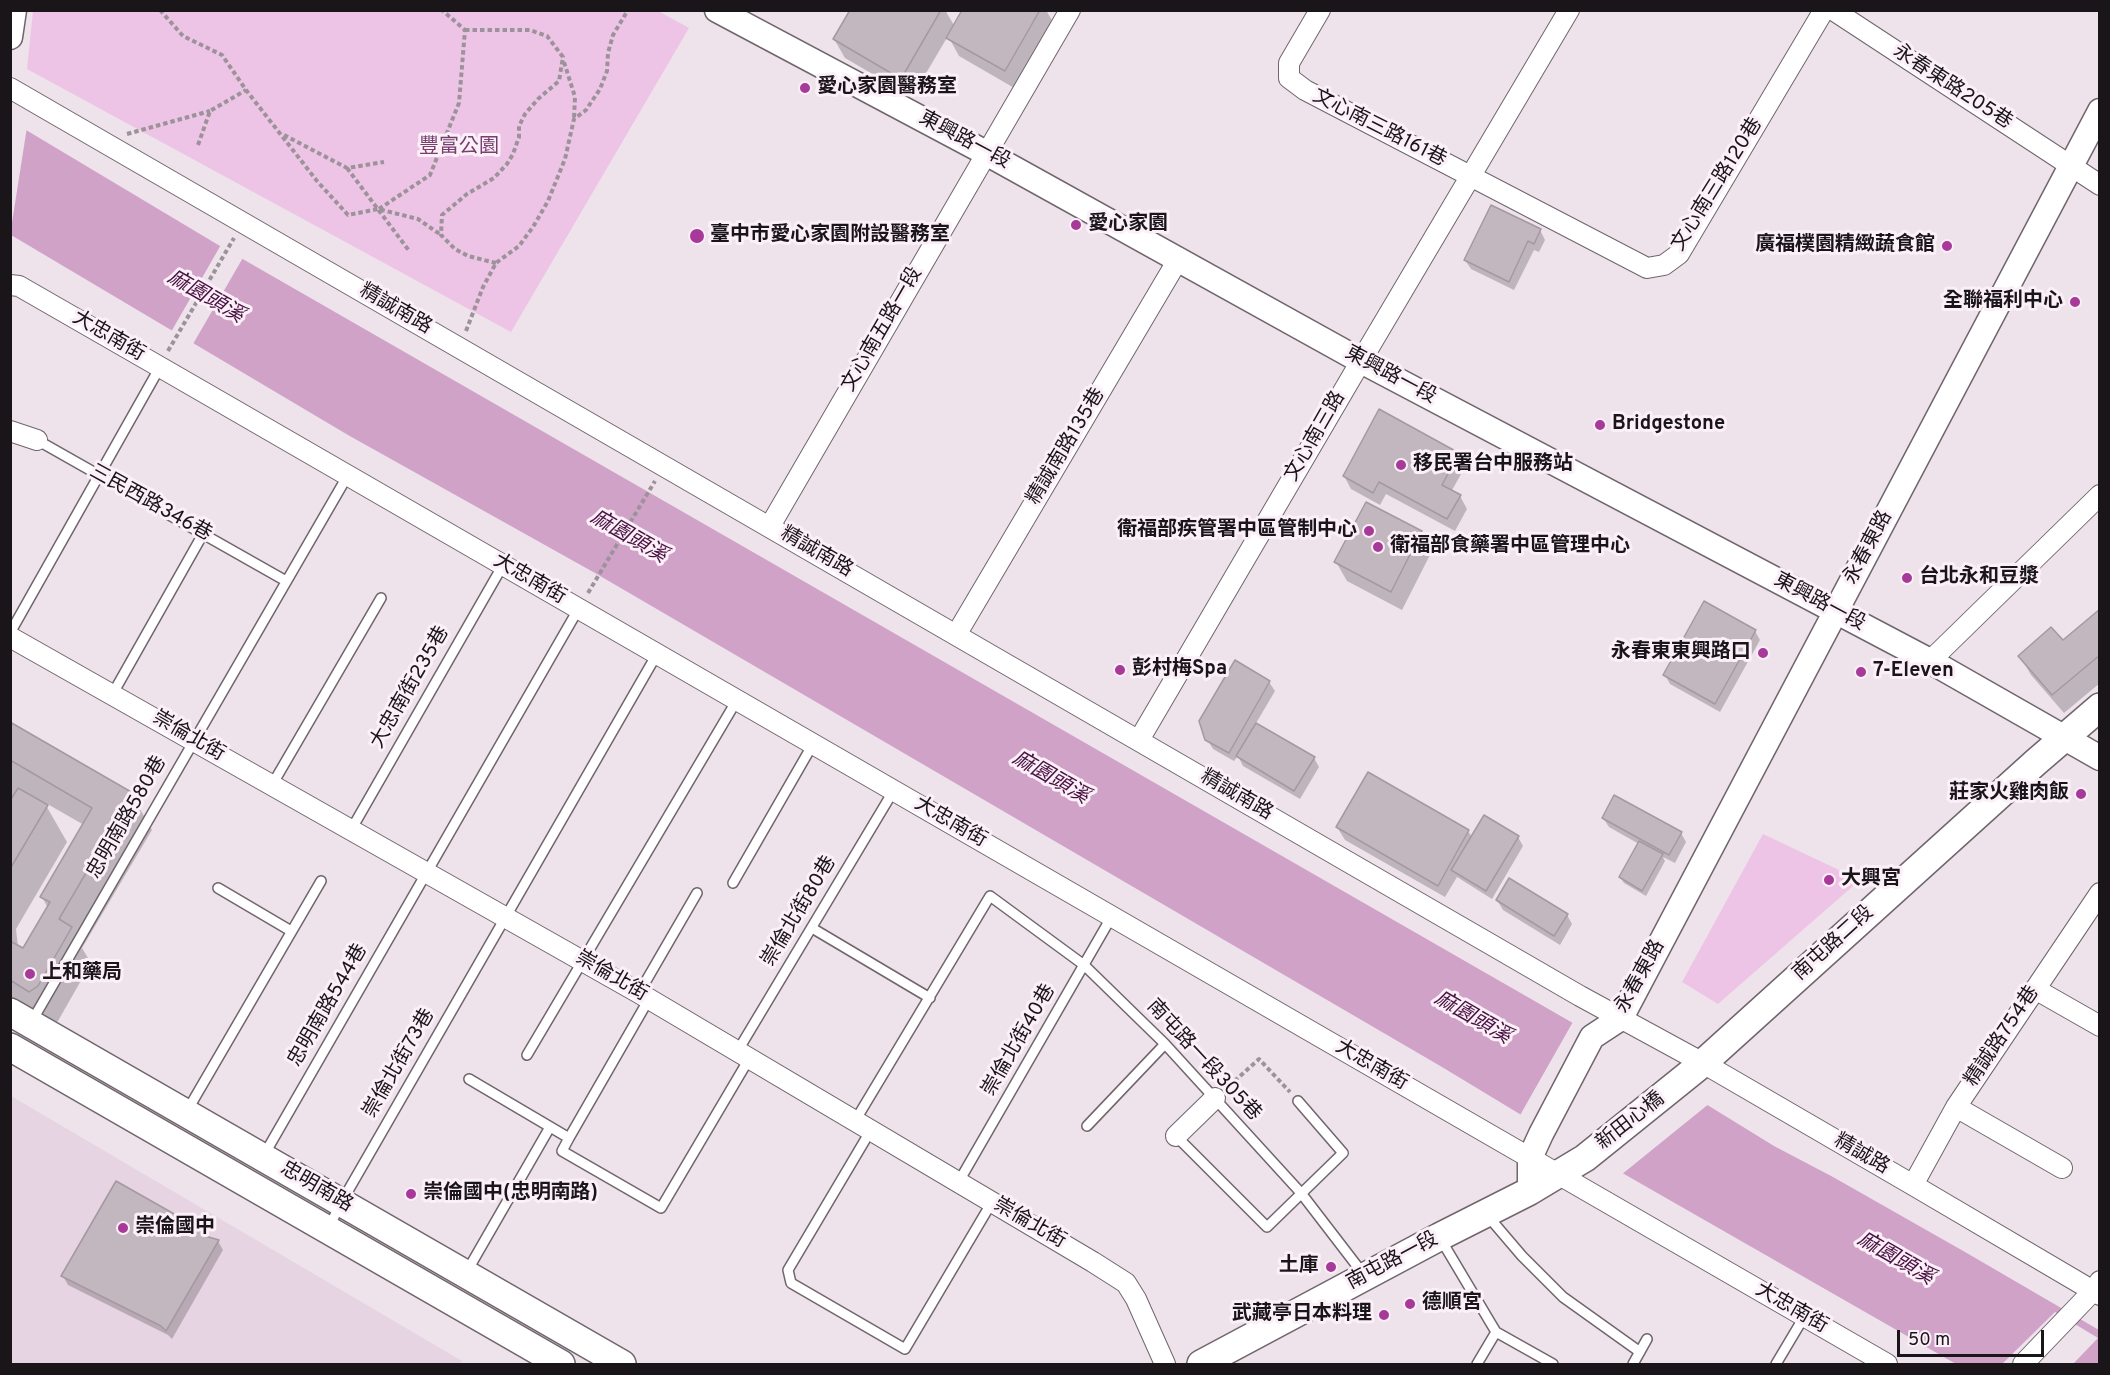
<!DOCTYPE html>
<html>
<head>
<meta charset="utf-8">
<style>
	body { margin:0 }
	#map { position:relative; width:2110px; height:1375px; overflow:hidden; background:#eee2eb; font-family:Overpass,sans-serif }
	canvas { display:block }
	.frame { position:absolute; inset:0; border:12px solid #191518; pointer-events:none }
	.scale { position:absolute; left:1897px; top:1330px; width:147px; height:27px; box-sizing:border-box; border:3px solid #191518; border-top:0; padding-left:8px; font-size:18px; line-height:21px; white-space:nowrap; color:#191518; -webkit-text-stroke:4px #fbeff8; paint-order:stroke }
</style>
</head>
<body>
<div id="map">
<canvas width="2110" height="1375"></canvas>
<div class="frame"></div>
<div class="scale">50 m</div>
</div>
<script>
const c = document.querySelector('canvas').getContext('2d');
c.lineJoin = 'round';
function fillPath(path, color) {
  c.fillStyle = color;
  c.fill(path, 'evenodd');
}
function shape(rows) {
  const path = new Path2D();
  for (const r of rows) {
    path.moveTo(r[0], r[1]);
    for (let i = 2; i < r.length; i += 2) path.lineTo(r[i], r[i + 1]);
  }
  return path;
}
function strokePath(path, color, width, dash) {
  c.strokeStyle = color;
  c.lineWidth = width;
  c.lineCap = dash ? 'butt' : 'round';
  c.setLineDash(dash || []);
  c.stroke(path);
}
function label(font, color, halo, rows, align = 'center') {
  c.font = font + ' Overpass,"Noto Sans TC",sans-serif';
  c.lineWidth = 6;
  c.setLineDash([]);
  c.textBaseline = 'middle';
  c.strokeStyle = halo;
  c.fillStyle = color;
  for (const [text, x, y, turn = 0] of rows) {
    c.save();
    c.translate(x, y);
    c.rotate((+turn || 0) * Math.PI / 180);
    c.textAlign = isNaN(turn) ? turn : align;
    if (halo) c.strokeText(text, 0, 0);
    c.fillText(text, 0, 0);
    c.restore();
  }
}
fillPath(shape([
	[11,1096,462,1361,460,1364,11,1364]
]), '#e6d4e2');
fillPath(shape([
	[658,11,689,28,511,332,27,69,33,11],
	[1763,834,1860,880,1718,1004,1682,982]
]), '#eec4e6');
fillPath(shape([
	[11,121,220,246,1592,1034,1774,1146,1833,1177,1965,1252,2099,1330,2099,1364,1956,1364,1528,1119,1442,1067,595,573,348,435,11,235]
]), '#d0a2c7');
fillPath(shape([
	[10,118,27,127,11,229,10,229],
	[222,243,244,256,193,344,171,332],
	[1574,1020,1710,1103,1621,1175,1519,1117],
	[2055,1312,2098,1338,2073,1364,2002,1364]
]), '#eee2eb');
fillPath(shape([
	[851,10,945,10,955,27,964,10,1046,10,1054,24,1016,89,959,56,948,36,912,97,845,58,834,39],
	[1540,230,1545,240,1539,252,1534,250,1514,290,1471,269,1465,260],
	[1458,454,1465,467,1451,492,1460,496,1467,509,1455,531,1386,494,1380,505,1351,489,1344,476],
	[1367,504,1421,532,1432,551,1402,610,1347,581,1336,562],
	[2100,611,2100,683,2064,713,2031,675,2020,656,2062,643],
	[1755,631,1760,640,1720,712,1670,684,1665,675],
	[1269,682,1275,691,1255,725,1314,758,1319,767,1300,799,1243,766,1238,756,1234,761,1213,749,1207,739],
	[10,724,132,795,152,830,82,948,91,963,58,1021,50,1026,10,1002,10,804,14,798,10,796],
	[44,802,84,825,42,897,48,908,23,950,18,947,16,929,67,842],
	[1603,818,1681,833,1686,842,1675,863,1663,857,1665,861,1646,896,1624,883,1620,877,1639,844,1609,827],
	[1337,827,1468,831,1472,837,1518,837,1523,846,1492,899,1457,877,1445,897,1345,840],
	[1497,900,1567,915,1572,924,1560,945,1503,910],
	[204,1237,218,1241,223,1250,172,1339,168,1335,68,1285,63,1276]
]), '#0003');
const building = shape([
	[850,10,941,10,901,79,833,39,850,10],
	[962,10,1040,10,1005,71,946,38,962,10],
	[1491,205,1541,229,1534,244,1528,241,1509,282,1464,260,1491,205],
	[1379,409,1459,453,1442,485,1461,495,1447,519,1379,482,1373,493,1343,476,1379,409],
	[1366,502,1422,531,1391,592,1334,562,1366,502],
	[1704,601,1756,630,1715,704,1663,675,1704,601],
	[2100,609,2100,655,2052,695,2018,656,2051,627,2063,640,2100,609],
	[1235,660,1270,681,1229,753,1205,740,1199,721,1235,660],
	[10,722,133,793,59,919,72,927,38,986,29,992,10,980,10,941,23,948,50,902,40,897,92,808,10,760,10,722],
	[1256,723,1315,757,1294,791,1236,756,1256,723],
	[1368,772,1469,830,1438,886,1336,827,1368,772],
	[18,788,48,805,10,869,10,801,18,788],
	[1614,795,1682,832,1669,855,1602,818,1614,795],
	[1484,815,1519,836,1486,891,1451,870,1484,815],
	[1639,841,1663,854,1642,891,1619,877,1639,841],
	[1509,878,1568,914,1554,936,1496,900,1509,878],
	[116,1181,199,1228,205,1236,219,1240,166,1331,161,1326,61,1276,116,1181]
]);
fillPath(building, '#c2b6bf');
strokePath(building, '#a499a2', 1.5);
const service = shape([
	[37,440,286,581],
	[10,633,160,367],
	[112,695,203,534],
	[272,785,381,598],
	[351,830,503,565],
	[733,883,813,744],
	[218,888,291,931],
	[812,928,930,998],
	[639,993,697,893],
	[32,1021,348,475],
	[737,1052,894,790],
	[527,1055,737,700],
	[469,1079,569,1138,562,1151,661,1208,749,1059],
	[187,1111,321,881],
	[855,1121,990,896,1084,965,1165,1044,1301,1193,1364,1275],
	[1087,1126,1165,1044],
	[871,1130,788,1270,791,1283,905,1349,992,1202],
	[1176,1136,1267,1227,1343,1153,1298,1101],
	[569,1138,649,999],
	[264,1155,579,608],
	[958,1183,1112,916],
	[1487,1215,1522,1256,1563,1297,1640,1352],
	[329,1227,341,1203,657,654],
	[1440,1238,1496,1332,1553,1364],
	[466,1273,550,1127],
	[1477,1364,1496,1332],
	[1633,1364,1647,1339],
	[1776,1364,1804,1317]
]);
const minor = shape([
	[1320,10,1289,63,1289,78,1305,90,1647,268,1664,265,1679,254,1824,10],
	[1833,10,2100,185],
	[10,88,1580,996,1703,1063,1913,1185,2100,1295],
	[10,285,19,286,160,367,1887,1364],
	[10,431,37,440],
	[770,526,1070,10],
	[956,635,1179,258],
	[10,637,639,993,1093,1262,1126,1283,1136,1299,1165,1364],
	[1930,661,2100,495],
	[1139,740,1361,361,1569,10],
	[2035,989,2100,1026],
	[1956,1107,2062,1168],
	[1176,1136,1215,1098],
	[1913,1185,1956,1107,2100,893],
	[2023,1364,2093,1291,2100,1281]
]);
const tertiary = shape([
	[717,10,986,153,1361,361,1930,661,2100,758],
	[10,37,14,10],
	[1530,1191,1530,1158,1541,1134,1592,1037,1621,1018,2100,111]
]);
const secondary = shape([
	[10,1012,622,1364],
	[10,1047,561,1364],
	[1201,1364,1439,1237,1530,1191,1585,1158,1703,1063,2036,762,2100,707]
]);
strokePath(service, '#70656d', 12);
strokePath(minor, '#70656d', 22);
strokePath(tertiary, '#70656d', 27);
strokePath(secondary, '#70656d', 30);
strokePath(shape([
	[160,10,183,36,222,55,246,90,317,181,348,215,378,209,418,219,441,235],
	[465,30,530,30,547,36,563,57,559,81,538,99,525,114,519,126,519,137,513,154,507,164,494,178,467,194,442,215,441,235,455,249,468,256,496,263],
	[564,62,575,97,574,118],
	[127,134,210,111],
	[284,135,347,168,384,162],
	[198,145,210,111,246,90],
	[347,168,410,252],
	[379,209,430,175,459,103,465,30,442,10],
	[466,331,483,287,496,263,519,246,533,227,548,201,565,159,574,119,586,110,600,89,607,71,608,53,613,35,628,10],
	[168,351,234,238],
	[588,593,655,481],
	[1229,1086,1259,1059,1290,1092]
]), '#9c939a', 4, [4.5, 3]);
strokePath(service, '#fff', 9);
strokePath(minor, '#fff', 20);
strokePath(tertiary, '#fff', 24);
strokePath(secondary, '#fff', 27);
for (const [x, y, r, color] of [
	[805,88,6,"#a73998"],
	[1076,225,6,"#a73998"],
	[697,236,8,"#a73998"],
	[1947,246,6,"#a73998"],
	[2075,302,6,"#a73998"],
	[1600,425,6,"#a73998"],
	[1401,465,6,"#a73998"],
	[1369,531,6,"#a73998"],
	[1378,547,6,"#a73998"],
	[1907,578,6,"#a73998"],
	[1763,653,6,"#a73998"],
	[1120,670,6,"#a73998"],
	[1861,672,6,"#a73998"],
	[2081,794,6,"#a73998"],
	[1829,880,6,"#a73998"],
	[30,974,6,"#a73998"],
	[411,1194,6,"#a73998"],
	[123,1228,6,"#a73998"],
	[1331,1267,6,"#a73998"],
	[1410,1304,6,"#a73998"],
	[1384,1315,6,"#a73998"]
]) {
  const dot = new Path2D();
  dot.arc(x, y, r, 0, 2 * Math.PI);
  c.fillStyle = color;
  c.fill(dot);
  strokePath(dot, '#fbeff8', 2);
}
label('bold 20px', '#191518', '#fbeff8', [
	["愛心家園醫務室",817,88],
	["愛心家園",1088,225],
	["臺中市愛心家園附設醫務室",710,236],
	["廣福樸園精緻蔬食館",1935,246,"right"],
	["全聯福利中心",2063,302,"right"],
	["Bridgestone",1612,425],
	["移民署台中服務站",1413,465],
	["衛福部疾管署中區管制中心",1357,531,"right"],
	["衛福部食藥署中區管理中心",1390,547],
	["台北永和豆漿",1919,578],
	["永春東東興路口",1751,653,"right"],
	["彭村梅Spa",1132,670],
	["7-Eleven",1873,672],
	["莊家火雞肉飯",2069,794,"right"],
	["大興宮",1841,880],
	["上和藥局",42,974],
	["崇倫國中(忠明南路)",423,1194],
	["崇倫國中",135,1228],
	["土庫",1319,1267,"right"],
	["德順宮",1422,1304],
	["武藏亭日本料理",1372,1315,"right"]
], 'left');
label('20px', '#191518', '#fbeff8', [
	["永春東路205巷",1952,88,33],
	["文心南三路161巷",1379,129,27],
	["東興路一段",964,141,28],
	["文心南三路120巷",1718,185,-58],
	["精誠南路",395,310,30],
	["文心南五路一段",883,330,-60],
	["大忠南街",108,337,30],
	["東興路一段",1390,376,28],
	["文心南三路",1316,437,-60],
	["精誠南路135巷",1067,447,-59],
	["三民西路346巷",150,504,29],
	["永春東路",1869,548,-62],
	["精誠南路",816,553,30],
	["大忠南街",529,580,30],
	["東興路一段",1819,603,28],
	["大忠南街235巷",411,688,-60],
	["崇倫北街",188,737,30],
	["精誠南路",1236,796,30],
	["忠明南路580巷",128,818,-60],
	["大忠南街",950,823,30],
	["崇倫北街80巷",800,912,-59],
	["南屯路二段",1834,944,-42],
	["崇倫北街",611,977,30],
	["永春東路",1641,977,-61],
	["忠明南路544巷",329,1006,-60],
	["精誠路754巷",2003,1037,-56],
	["崇倫北街40巷",1020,1041,-60],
	["南屯路一段305巷",1203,1061,47],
	["崇倫北街73巷",400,1064,-60],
	["大忠南街",1371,1066,30],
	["新田心橋",1631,1122,-38],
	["精誠路",1861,1155,30],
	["忠明南路",316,1188,30],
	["崇倫北街",1029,1224,30],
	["南屯路一段",1393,1262,-28],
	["大忠南街",1791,1309,30]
]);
label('20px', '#773e6e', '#fbeff8', [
	["豐富公園",459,148]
]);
label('italic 21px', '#471040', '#fbeff8', [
	["麻園頭溪",205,298,30],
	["麻園頭溪",628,538,30],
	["麻園頭溪",1050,779,30],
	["麻園頭溪",1472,1019,30],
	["麻園頭溪",1895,1260,30]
]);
</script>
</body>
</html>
